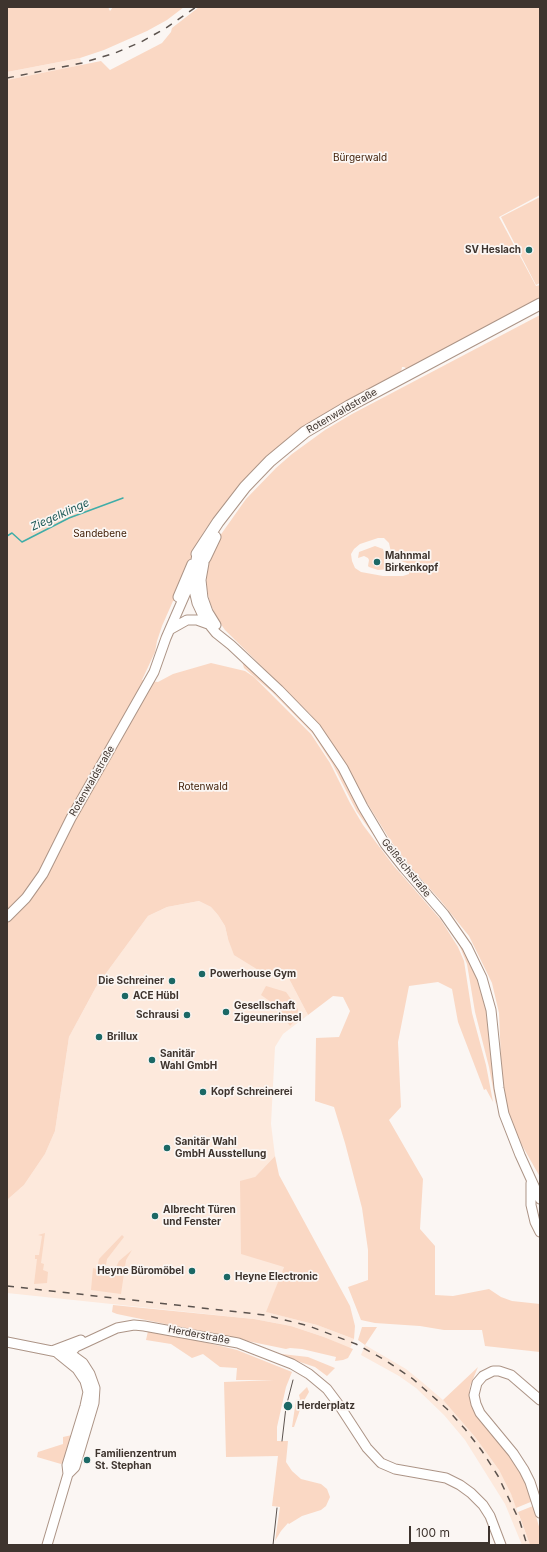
<!DOCTYPE html>
<html>
<head>
<meta charset="utf-8">
<style>
	body { margin:0 }
	#map { position:relative; width:547px; height:1552px; overflow:hidden; background:#fbf6f3; font-family:Inter,sans-serif }
	canvas { display:block }
	.frame { position:absolute; inset:0; border:8px solid #3e342e; pointer-events:none }
	.scale { position:absolute; left:409px; top:1526px; width:81px; height:18px; box-sizing:border-box; border:2px solid #3e342e; border-top:0; padding-left:5px; font-size:12px; line-height:14px; white-space:nowrap; color:#3e342e; -webkit-text-stroke:3px #fbf6f3; paint-order:stroke }
</style>
</head>
<body>
<div id="map">
<canvas width="547" height="1552"></canvas>
<div class="frame"></div>
<div class="scale">100 m</div>
</div>
<script>
const c = document.querySelector('canvas').getContext('2d');
c.lineJoin = 'round';
function fillPath(path, color) {
  c.fillStyle = color;
  c.fill(path, 'evenodd');
}
function shape(rows) {
  const path = new Path2D();
  for (const r of rows) {
    path.moveTo(r[0], r[1]);
    for (let i = 2; i < r.length; i += 2) path.lineTo(r[i], r[i + 1]);
  }
  return path;
}
function strokePath(path, color, width, dash) {
  c.strokeStyle = color;
  c.lineWidth = width;
  c.lineCap = dash ? 'butt' : 'round';
  c.setLineDash(dash || []);
  c.stroke(path);
}
function label(font, color, halo, rows, align = 'center') {
  c.font = font + ' Inter,sans-serif';
  c.lineWidth = 3.5;
  c.setLineDash([]);
  c.textBaseline = 'middle';
  c.strokeStyle = halo;
  c.fillStyle = color;
  for (const [text, x, y, turn = 0] of rows) {
    c.save();
    c.translate(x, y);
    c.rotate((+turn || 0) * Math.PI / 180);
    c.textAlign = isNaN(turn) ? turn : align;
    if (halo) c.strokeText(text, 0, 0);
    c.fillText(text, 0, 0);
    c.restore();
  }
}
fillPath(shape([
	[80,58,82,65,7,80,7,72],
	[199,901,211,907,218,915,225,926,228,939,286,973,308,1015,283,1034,275,1047,271,1124,275,1156,255,1177,284,1267,267,1312,317,1325,354,1339,350,1349,324,1337,291,1326,254,1319,7,1293,7,1200,24,1185,45,1154,55,1131,69,1037,96,987,148,916,167,907],
	[365,1345,406,1369,422,1382,443,1400,475,1437,499,1470,511,1494,530,1545,522,1545,505,1504,465,1440,444,1415,416,1388,399,1376,361,1355]
]), '#fde9dc');
fillPath(shape([
	[7,7,108,7,110,11,113,7,184,7,167,20,147,31,104,50,80,58,7,72],
	[199,7,540,7,540,195,499,217,536,286,540,285,540,301,414,368,407,369,404,367,402,367,401,372,268,456,254,469,232,494,205,530,195,547,197,548,183,578,175,601,173,601,162,626,157,641,155,652,142,680,158,682,173,674,211,663,245,671,254,677,311,734,330,763,350,803,363,825,393,865,441,920,458,947,464,961,472,1013,486,1065,493,1102,486,1089,484,1090,458,1022,452,989,438,982,409,986,398,1042,401,1107,389,1120,423,1179,420,1229,435,1246,435,1295,453,1296,489,1289,501,1297,512,1301,540,1304,540,1352,485,1346,482,1330,444,1330,420,1326,375,1323,361,1320,348,1287,368,1280,368,1250,362,1208,345,1143,334,1107,315,1101,316,1038,339,1037,350,1011,343,997,333,996,308,1015,286,973,268,976,234,955,228,939,225,926,218,915,211,907,199,901,167,907,148,916,96,987,69,1037,55,1131,45,1154,24,1185,7,1200,7,80,101,61,110,70,162,43,171,32,172,28],
	[540,197,540,283,536,285,501,217],
	[540,315,540,1177,515,1133,510,1119,504,1094,501,1061,499,1013,492,983,469,936,440,900,413,870,390,840,364,798,349,769,310,714,225,630,218,620,210,603,206,585,208,560,217,540,246,499,276,468,292,454,325,430,352,414],
	[378,538,384,538,389,543,392,557,400,552,401,561,407,563,409,567,409,574,403,576,383,576,361,572,355,568,352,561,351,554,354,549,360,544],
	[375,546,383,549,384,552,384,565,389,569,378,570,369,567,368,566,369,560,368,558,364,556,358,558,359,552],
	[242,661,268,684,314,732,337,766,380,844,357,812,333,765,313,734,272,692,244,668],
	[456,937,475,971,480,986,488,1015,497,1101,496,1104,489,1067,475,1012,467,964],
	[266,986,286,992,298,1009,298,1017,290,1026,274,1004,261,995],
	[275,1156,279,1175,350,1306,355,1326,354,1339,317,1325,266,1312,284,1267,241,1254,240,1181,255,1177],
	[45,1233,41,1263,44,1264,43,1270,48,1272,47,1283,34,1284,37,1259,35,1259,35,1255,39,1255,42,1236,38,1235],
	[122,1235,124,1237,107,1259,105,1270,114,1271,119,1261,132,1250,126,1260,121,1294,91,1290,93,1268,97,1269,99,1259],
	[113,1305,254,1319,291,1326,324,1337,353,1349,348,1358,343,1360,335,1361,336,1357,302,1349,290,1348,286,1349,117,1314,112,1312],
	[362,1327,377,1327,365,1345,358,1340],
	[148,1331,204,1342,237,1350,292,1372,286,1387,277,1427,277,1441,288,1441,286,1462,292,1471,301,1479,321,1484,327,1489,330,1497,326,1506,321,1510,302,1516,289,1524,288,1523,281,1531,275,1541,280,1507,272,1506,278,1456,226,1457,224,1382,274,1380,236,1380,237,1368,220,1367,203,1354,192,1358,171,1344,146,1340],
	[273,1353,308,1357,335,1368,327,1376,315,1367],
	[478,1367,470,1386,469,1395,475,1412,520,1468,533,1501,516,1508,511,1494,499,1470,475,1437,443,1400],
	[307,1387,309,1392,302,1404,294,1427,292,1427,296,1400,300,1399,299,1395],
	[72,1435,64,1462,61,1464,37,1457,38,1452,63,1444,63,1437],
	[533,1506,540,1530,540,1545,530,1545,518,1512]
]), '#fad8c4');
strokePath(shape([
	[7,536,12,533,22,542,69,518,123,498]
]), '#3fada8', 1.5);
const major = shape([
	[197,554,193,577,194,590,197,603,204,618,216,633,231,645,279,690,316,728,343,768,363,807,385,844,404,868,444,914,467,947,482,978,491,1010,499,1088,504,1114,520,1155,540,1199],
	[204,563,201,580,203,598,208,612,216,625],
	[178,597,192,564],
	[171,629,187,620,197,620,208,624],
	[7,917,26,898,43,874,71,818,154,672,166,638,190,583,205,558],
	[531,1183,531,1205,535,1222,540,1232],
	[7,1342,72,1355,83,1363,90,1374,95,1388,94,1403,75,1467,68,1474],
	[52,1351,81,1340],
	[67,1353,72,1351,76,1347,117,1328,134,1325,144,1326,238,1343,292,1364,309,1374,327,1389,339,1405,367,1448,381,1463,395,1469,446,1478,460,1485,471,1493,483,1505,490,1516,501,1545],
	[540,1400,511,1375,499,1371,493,1371,483,1376,477,1383,474,1395,476,1404,480,1413,513,1453,524,1470,530,1482,540,1513],
	[47,1545,68,1474,67,1465,85,1406,88,1392,85,1381,77,1369,56,1352]
]);
const highway = shape([
	[197,554,218,522,245,487,270,461,305,432,349,406,540,304],
	[205,558,215,537]
]);
strokePath(major, '#ac9486', 11);
strokePath(highway, '#ac9486', 13);
strokePath(major, '#fff', 9);
strokePath(highway, '#fff', 11);
strokePath(shape([
	[282,1441,286,1407,293,1380],
	[273,1545,277,1508]
]), '#5c534e', 1);
strokePath(shape([
	[7,78,82,63,115,53,141,42,166,28,196,7],
	[7,1286,265,1315,309,1326,356,1344,385,1360,413,1379,447,1409,465,1429,482,1451,498,1476,520,1522,527,1545]
]), '#5c534e', 1.5, [7, 7]);
for (const [x, y, r, color] of [
	[529,250,4,"#1b6865"],
	[377,562,4,"#1b6865"],
	[202,974,4,"#1b6865"],
	[172,981,4,"#1b6865"],
	[125,996,4,"#1b6865"],
	[226,1012,4,"#1b6865"],
	[187,1015,4,"#1b6865"],
	[99,1037,4,"#1b6865"],
	[152,1060,4,"#1b6865"],
	[203,1092,4,"#1b6865"],
	[167,1148,4,"#1b6865"],
	[155,1216,4,"#1b6865"],
	[192,1271,4,"#1b6865"],
	[227,1277,4,"#1b6865"],
	[288,1406,5,"#1b6865"],
	[87,1460,4,"#1b6865"]
]) {
  const dot = new Path2D();
  dot.arc(x, y, r, 0, 2 * Math.PI);
  c.fillStyle = color;
  c.fill(dot);
  strokePath(dot, '#fbf6f3', 1.5);
}
label('10px', '#422109', '#fbf6f3', [
	["Bürgerwald",360,158],
	["Sandebene",100,534],
	["Rotenwald",203,787]
]);
label('bold 10px', '#3e342e', '#fbf6f3', [
	["SV Heslach",521,250,"right"],
	["Mahnmal",385,556],
	["Birkenkopf",385,568],
	["Powerhouse Gym",210,974],
	["Die Schreiner",164,981,"right"],
	["ACE Hübl",133,996],
	["Gesellschaft",234,1006],
	["Zigeunerinsel",234,1018],
	["Schrausi",179,1015,"right"],
	["Brillux",107,1037],
	["Sanitär",160,1054],
	["Wahl GmbH",160,1066],
	["Kopf Schreinerei",211,1092],
	["Sanitär Wahl",175,1142],
	["GmbH Ausstellung",175,1154],
	["Albrecht Türen",163,1210],
	["und Fenster",163,1222],
	["Heyne Büromöbel",184,1271,"right"],
	["Heyne Electronic",235,1277],
	["Herderplatz",297,1406],
	["Familienzentrum",95,1454],
	["St. Stephan",95,1466]
], 'left');
label('10px', '#3e342e', '#fbf6f3', [
	["Rotenwaldstraße",342,411,-30],
	["Rotenwaldstraße",92,781,-60],
	["Geißeichstraße",406,868,51],
	["Herderstraße",199,1335,11]
]);
label('italic 11px', '#1e5a58', '#fbf6f3', [
	["Ziegelklinge",60,515,-24]
]);
</script>
</body>
</html>
